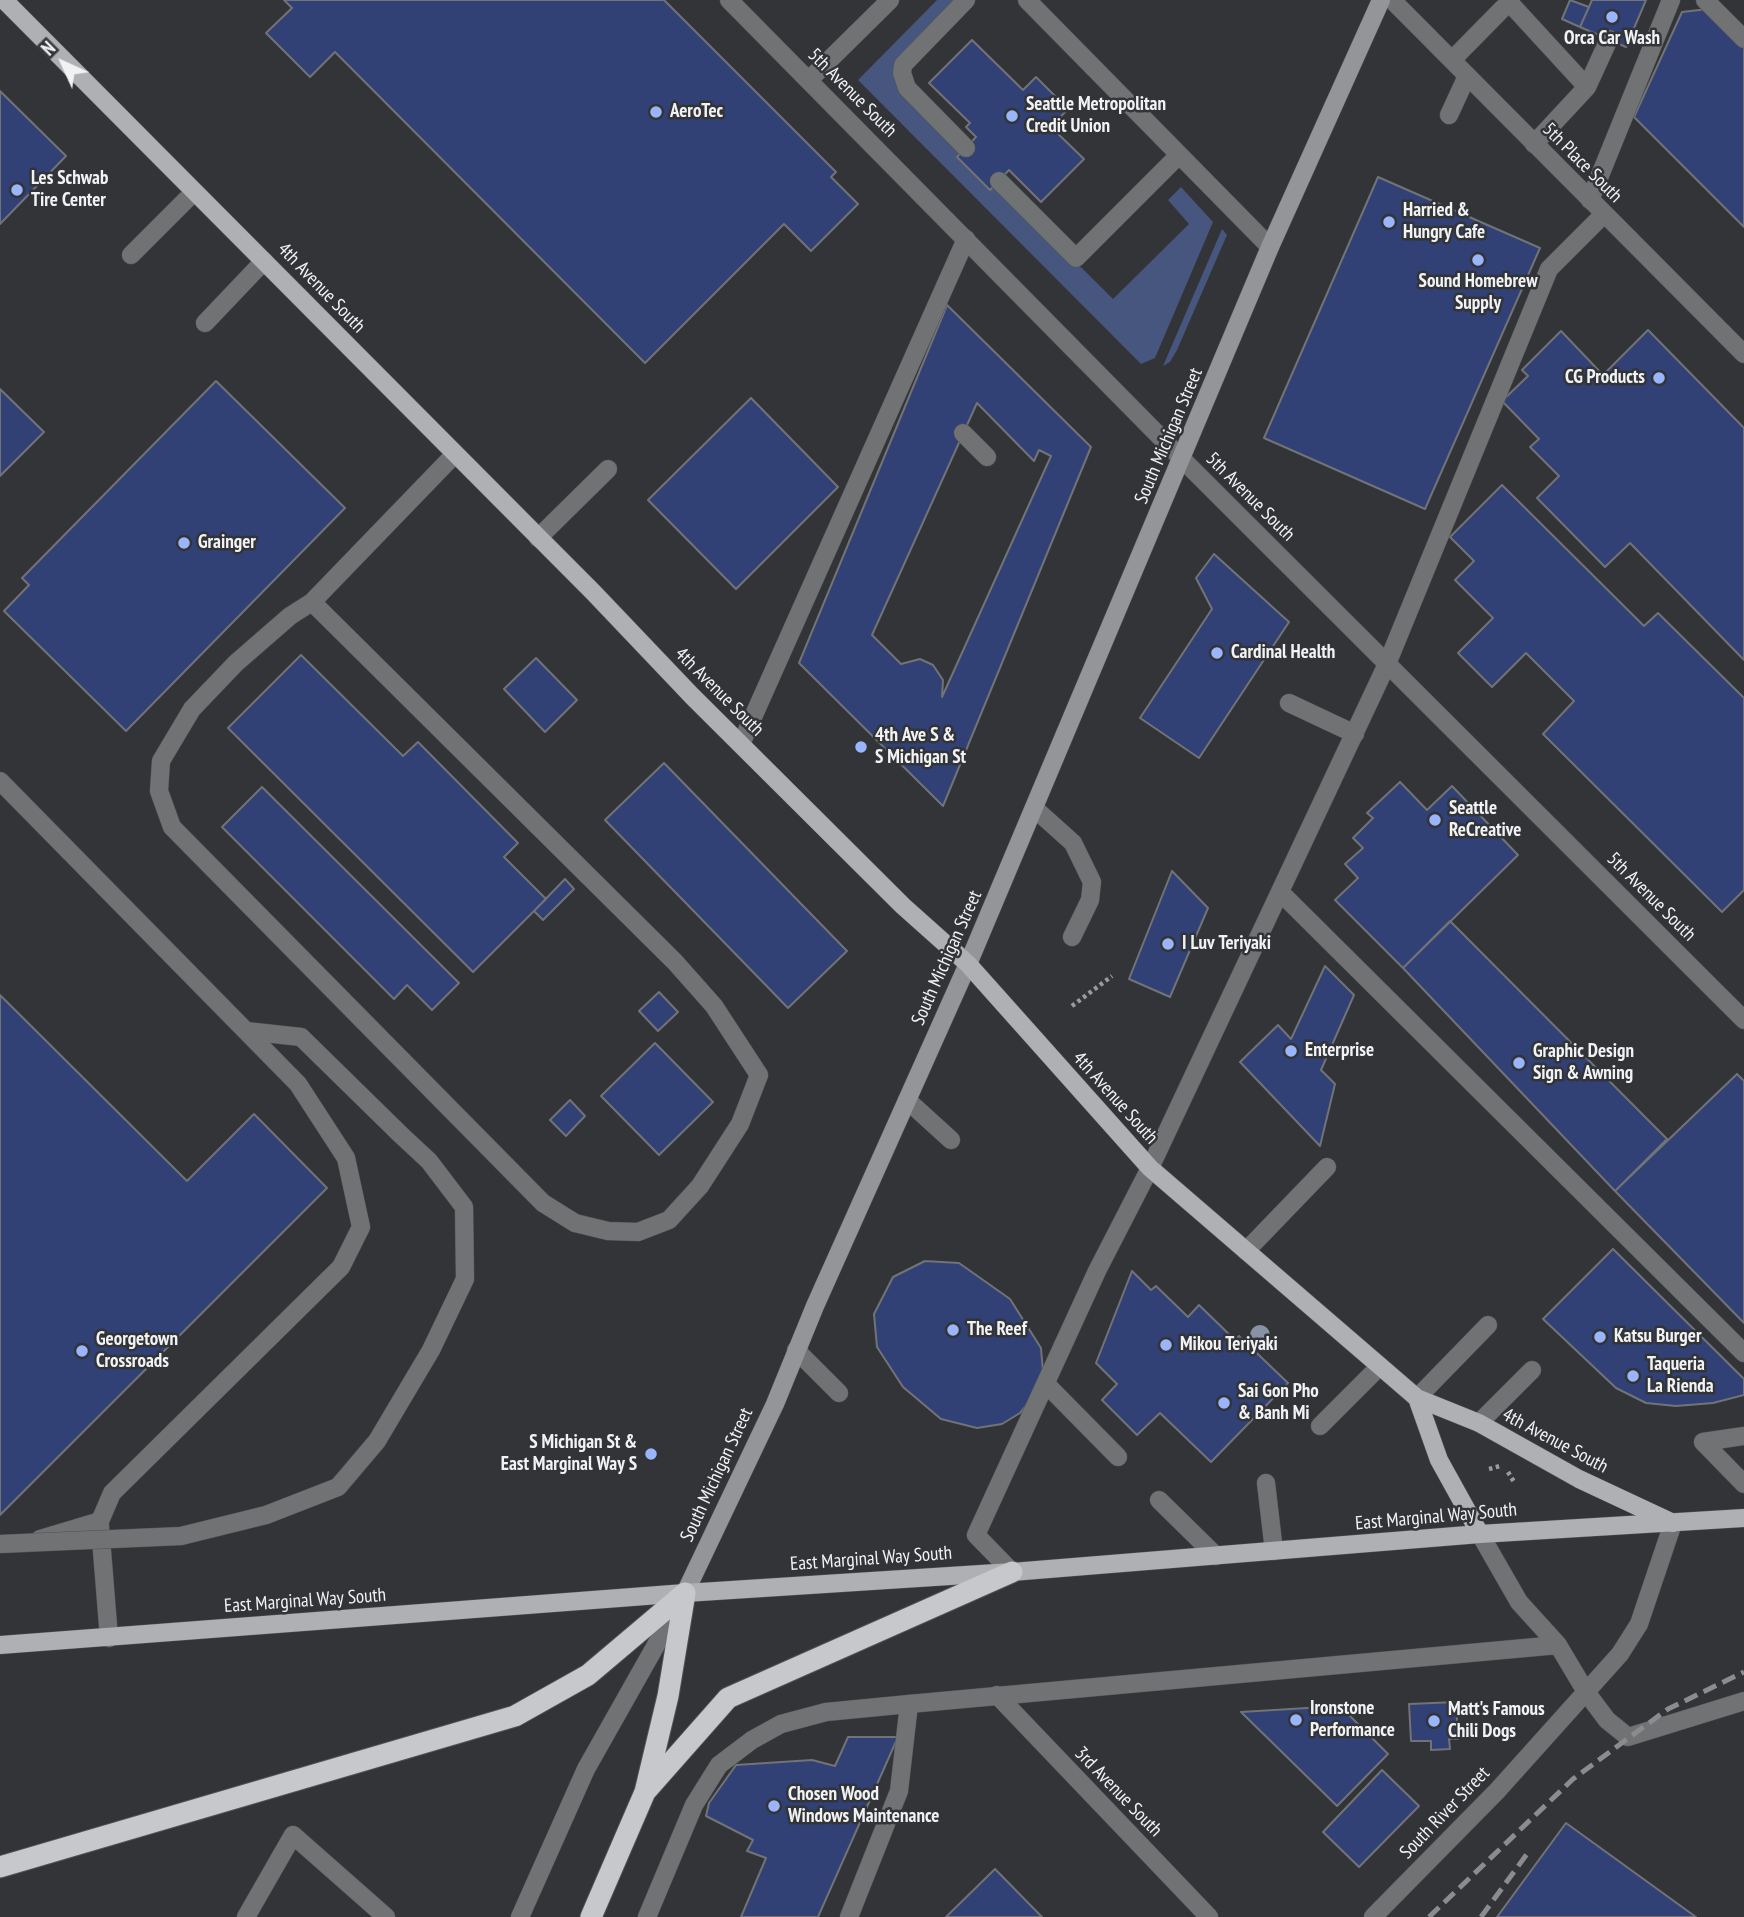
<!DOCTYPE html>
<html>
<head>
<meta charset="utf-8">
<style>
	body { margin:0 }
	#map { position:relative; width:1744px; height:1917px; overflow:hidden; background:#323437; font-family:"PT Sans Narrow",sans-serif }
	canvas { display:block }
	.north { position:absolute; left:28px; top:28px; width:70px; height:70px; -webkit-text-stroke:5px #323437; paint-order:stroke; rotate:315deg; font-size:19px; font-weight:700; line-height:28px; text-align:center; color:#f1f2f4 }
	.north::after { content:''; display:block; margin:auto; width:24px; height:32px; background:#f1f2f4; clip-path:polygon(50% 0,100% 100%,50% 72%,0 100%) }
</style>
</head>
<body>
<div id="map">
<canvas width="1744" height="1917"></canvas>
<div class="north">N</div>
</div>
<script>
const c = document.querySelector('canvas').getContext('2d');
c.lineJoin = 'round';
function fillPath(path, color) {
  c.fillStyle = color;
  c.fill(path, 'evenodd');
}
function shape(rows) {
  const path = new Path2D();
  for (const r of rows) {
    path.moveTo(r[0], r[1]);
    for (let i = 2; i < r.length; i += 2) path.lineTo(r[i], r[i + 1]);
  }
  return path;
}
function strokePath(path, color, width, dash) {
  c.strokeStyle = color;
  c.lineWidth = width;
  c.lineCap = dash ? 'butt' : 'round';
  c.setLineDash(dash || []);
  c.stroke(path);
}
function label(font, color, halo, rows, align = 'center') {
  c.font = font + ' "PT Sans Narrow",sans-serif';
  c.lineWidth = 5;
  c.setLineDash([]);
  c.textBaseline = 'middle';
  c.strokeStyle = halo;
  c.fillStyle = color;
  for (const [text, x, y, turn = 0] of rows) {
    c.save();
    c.translate(x, y);
    c.rotate((+turn || 0) * Math.PI / 180);
    c.textAlign = isNaN(turn) ? turn : align;
    if (halo) c.strokeText(text, 0, 0);
    c.fillText(text, 0, 0);
    c.restore();
  }
}
fillPath(shape([
	[937,0,957,0,901,57,903,90,1113,299,1189,224,1168,200,1181,187,1213,222,1155,358,1141,364,858,80],
	[1222,229,1227,235,1177,350,1170,362,1163,366]
]), '#47567f');
const building = shape([
	[284,0,664,0,836,172,831,177,858,204,811,251,784,224,645,363,335,52,310,77,266,33,292,8,284,0],
	[1570,0,1589,7,1580,27,1562,19,1570,0],
	[1592,0,1646,0,1626,47,1580,27,1592,0],
	[1708,9,1744,46,1744,227,1634,117,1682,12,1708,9],
	[972,40,1023,90,1036,77,1068,109,1051,127,1084,159,1041,202,1009,170,990,190,957,157,976,137,966,127,970,123,929,83,972,40],
	[0,91,66,156,0,224,0,91],
	[1378,177,1540,248,1425,509,1264,438,1378,177],
	[947,305,1091,447,943,806,799,663,947,305],
	[977,403,1034,461,1039,450,1051,456,942,697,943,680,933,665,920,659,901,664,872,635,977,403],
	[1648,330,1744,428,1744,660,1630,543,1605,567,1537,498,1559,476,1530,447,1539,439,1502,401,1528,376,1522,370,1561,331,1603,375,1648,330],
	[216,381,345,508,126,731,4,611,29,585,22,578,216,381],
	[0,389,44,432,0,476,0,389],
	[751,398,838,487,736,589,648,500,751,398],
	[1502,485,1644,626,1658,613,1744,698,1744,890,1722,912,1543,734,1574,701,1526,653,1492,687,1458,653,1493,618,1455,580,1474,561,1450,537,1502,485],
	[1214,554,1289,622,1199,758,1140,718,1212,609,1196,578,1214,554],
	[301,655,403,756,418,742,518,843,504,857,546,899,473,972,228,728,301,655],
	[536,658,577,700,545,732,504,689,536,658],
	[664,763,847,951,788,1008,605,820,664,763],
	[1400,782,1427,810,1452,786,1518,855,1403,968,1335,900,1358,878,1345,864,1363,848,1353,838,1373,818,1367,813,1400,782],
	[262,787,459,983,432,1010,407,985,394,999,222,827,262,787],
	[1172,871,1208,908,1170,997,1129,979,1172,871],
	[565,879,574,889,543,920,534,911,565,879],
	[1450,921,1667,1139,1615,1191,1403,968,1450,921],
	[1325,966,1354,995,1321,1070,1335,1084,1320,1146,1240,1062,1278,1025,1291,1039,1325,966],
	[659,992,678,1012,658,1031,639,1011,659,992],
	[0,995,187,1181,254,1114,327,1188,0,1515,0,995],
	[655,1043,713,1102,659,1155,601,1096,655,1043],
	[1737,1074,1744,1081,1744,1323,1615,1191,1737,1074],
	[570,1100,585,1116,566,1136,550,1120,570,1100],
	[1613,1249,1744,1379,1744,1395,1713,1403,1676,1406,1646,1403,1616,1388,1543,1319,1613,1249],
	[925,1261,959,1263,1010,1299,1041,1348,1043,1372,1035,1395,1020,1413,1002,1424,977,1428,941,1419,903,1387,877,1347,874,1314,893,1277,925,1261],
	[1132,1271,1151,1290,1156,1286,1188,1317,1199,1305,1235,1340,1239,1336,1288,1383,1211,1462,1160,1413,1137,1435,1102,1400,1117,1384,1096,1363,1132,1271],
	[1456,1702,1458,1739,1449,1739,1450,1749,1431,1750,1431,1741,1411,1741,1409,1704,1456,1702],
	[1340,1706,1388,1754,1337,1806,1241,1712,1340,1706],
	[848,1737,898,1737,818,1917,741,1917,766,1858,747,1851,753,1840,706,1816,709,1803,736,1765,812,1760,835,1766,848,1737],
	[1382,1770,1419,1806,1359,1867,1323,1832,1382,1770],
	[1566,1823,1696,1917,1497,1917,1566,1823],
	[995,1869,1042,1917,946,1917,995,1869]
]);
fillPath(building, '#314175');
strokePath(building, '#717377', 2);
const service = shape([
	[966,0,903,65,902,73,907,88,966,148],
	[1027,0,1270,247],
	[1507,0,1587,87],
	[1705,0,1744,39],
	[1452,60,1511,0],
	[809,80,890,0],
	[1449,115,1467,76],
	[1534,144,1587,87,1609,39],
	[999,181,1076,258,1179,155],
	[1590,200,1671,0],
	[131,255,194,192],
	[205,323,264,261],
	[963,433,987,457],
	[538,538,608,469],
	[312,602,675,962,714,1006,759,1075,740,1124,700,1186,669,1220,638,1232,608,1231,575,1223,543,1203,172,827,159,791,161,761,192,709,236,663,290,616,312,602,454,455],
	[1289,703,1355,734],
	[741,744,966,239],
	[0,781,298,1084,346,1158,361,1227,341,1267,112,1493,100,1521,40,1539],
	[1034,808,1073,843,1092,882,1090,900,1072,937],
	[1280,892,1744,1353],
	[246,1031,301,1037,401,1135],
	[907,1100,951,1140],
	[1246,1251,1327,1167],
	[796,1350,839,1393],
	[1046,1384,1118,1457],
	[1417,1398,1488,1325],
	[1479,1423,1532,1370],
	[1320,1426,1380,1366],
	[1703,1442,1744,1484],
	[1703,1442,1744,1436],
	[1266,1483,1274,1551],
	[1159,1500,1216,1556],
	[100,1526,109,1638],
	[1012,1572,976,1535,1097,1271,1150,1168,1387,664,1549,269,1604,214],
	[1586,1692,1607,1720,1628,1737,1744,1701],
	[246,1917,293,1835,386,1917],
	[849,1917,899,1791,909,1704]
]);
const minor = shape([
	[729,0,1183,460,1744,1020],
	[1392,0,1744,354],
	[1480,1534,1519,1602,1558,1645,1586,1692],
	[997,1695,1209,1917],
	[520,1917,586,1769,682,1599],
	[647,1917,694,1805,719,1765,752,1740,781,1724,826,1712,909,1704,1558,1645],
	[1373,1917,1497,1791,1620,1654,1639,1624,1673,1523]
]);
const secondary = shape([
	[685,1593,775,1404,815,1306,968,964,1270,247,1381,0]
]);
const primary = shape([
	[4,0,593,592,692,696,903,906,968,964,1150,1168,1417,1398,1479,1423,1579,1479,1673,1523],
	[1417,1398,1439,1460,1480,1534],
	[0,1645,685,1593,1012,1572,1480,1534,1744,1518]
]);
const motorway = shape([
	[645,1792,728,1698,1012,1572],
	[0,1867,515,1716,588,1675,685,1593],
	[591,1917,645,1792,668,1696,685,1593]
]);
strokePath(service, '#515255', 19);
strokePath(minor, '#515255', 19);
strokePath(secondary, '#515255', 19);
strokePath(primary, '#515255', 19);
strokePath(motorway, '#515255', 23);
strokePath(shape([
	[1072,1006,1112,976],
	[1489,1469,1500,1466],
	[1508,1472,1514,1482]
]), '#999b9d', 4.5, [3.5, 3.5]);
strokePath(service, '#717274', 18);
strokePath(minor, '#717274', 18);
strokePath(secondary, '#949598', 18);
strokePath(primary, '#aeb0b3', 18);
strokePath(motorway, '#c6c8cc', 21);
strokePath(shape([
	[1429,1917,1573,1779,1668,1709,1744,1672],
	[1481,1917,1527,1854]
]), '#8b8c8f', 5, [14, 7]);
const serviceBridge = shape([
	[0,1544,181,1536,266,1515,338,1487,377,1441,431,1350,465,1279,464,1207,429,1161,401,1135]
]);
strokePath(serviceBridge, '#515255', 19, []);
strokePath(serviceBridge, '#717274', 18);
c.fillStyle = '#8991a5';
for (const [x, y] of [
	[1260,1335]
]) {
  c.beginPath();
  c.arc(x, y, 10, 0, 2 * Math.PI);
  c.fill();
}
for (const [x, y, r, color] of [
	[1612,17,7,"#9bb5fd"],
	[656,112,7,"#9bb5fd"],
	[1012,116,7,"#9bb5fd"],
	[17,190,7,"#9bb5fd"],
	[1389,222,7,"#9bb5fd"],
	[1478,260,7,"#9bb5fd"],
	[1659,378,7,"#9bb5fd"],
	[184,543,7,"#9bb5fd"],
	[1217,653,7,"#9bb5fd"],
	[861,747,7,"#9bb5fd"],
	[1435,820,7,"#9bb5fd"],
	[1168,944,7,"#9bb5fd"],
	[1291,1051,7,"#9bb5fd"],
	[1519,1063,7,"#9bb5fd"],
	[953,1330,7,"#9bb5fd"],
	[1600,1337,7,"#9bb5fd"],
	[1166,1345,7,"#9bb5fd"],
	[82,1351,7,"#9bb5fd"],
	[1633,1376,7,"#9bb5fd"],
	[1224,1403,7,"#9bb5fd"],
	[651,1454,7,"#9bb5fd"],
	[1296,1720,7,"#9bb5fd"],
	[1434,1721,7,"#9bb5fd"],
	[774,1806,7,"#9bb5fd"]
]) {
  const dot = new Path2D();
  dot.arc(x, y, r, 0, 2 * Math.PI);
  c.fillStyle = color;
  c.fill(dot);
  strokePath(dot, '#323437', 2.5);
}
label('bold 19px', '#f1f2f4', '#323437', [
	["Orca Car Wash",1612,39,"center"],
	["Seattle Metropolitan",1026,105],
	["Credit Union",1026,127],
	["AeroTec",670,112],
	["Les Schwab",31,179],
	["Tire Center",31,201],
	["Harried &",1403,211],
	["Hungry Cafe",1403,233],
	["Sound Homebrew",1478,282,"center"],
	["Supply",1478,304,"center"],
	["CG Products",1645,378,"right"],
	["Grainger",198,543],
	["Cardinal Health",1231,653],
	["4th Ave S &",875,736],
	["S Michigan St",875,758],
	["Seattle",1449,809],
	["ReCreative",1449,831],
	["I Luv Teriyaki",1182,944],
	["Enterprise",1305,1051],
	["Graphic Design",1533,1052],
	["Sign & Awning",1533,1074],
	["The Reef",967,1330],
	["Katsu Burger",1614,1337],
	["Georgetown",96,1340],
	["Crossroads",96,1362],
	["Mikou Teriyaki",1180,1345],
	["Taqueria",1647,1365],
	["La Rienda",1647,1387],
	["Sai Gon Pho",1238,1392],
	["& Banh Mi",1238,1414],
	["S Michigan St &",637,1443,"right"],
	["East Marginal Way S",637,1465,"right"],
	["Ironstone",1310,1709],
	["Performance",1310,1731],
	["Matt's Famous",1448,1710],
	["Chili Dogs",1448,1732],
	["Chosen Wood",788,1795],
	["Windows Maintenance",788,1817]
], 'left');
label('19px', '#f1f2f4', '#323437', [
	["5th Avenue South",852,93,45],
	["5th Place South",1582,163,45],
	["4th Avenue South",321,288,46],
	["South Michigan Street",1169,436,-67],
	["5th Avenue South",1250,497,45],
	["4th Avenue South",719,692,45],
	["5th Avenue South",1651,897,45],
	["South Michigan Street",947,958,-66],
	["4th Avenue South",1115,1098,48],
	["4th Avenue South",1555,1441,28],
	["South Michigan Street",717,1475,-65],
	["East Marginal Way South",1436,1517,-5],
	["East Marginal Way South",871,1559,-4],
	["East Marginal Way South",305,1601,-4],
	["3rd Avenue South",1118,1792,46],
	["South River Street",1445,1813,-46]
]);
</script>
</body>
</html>
